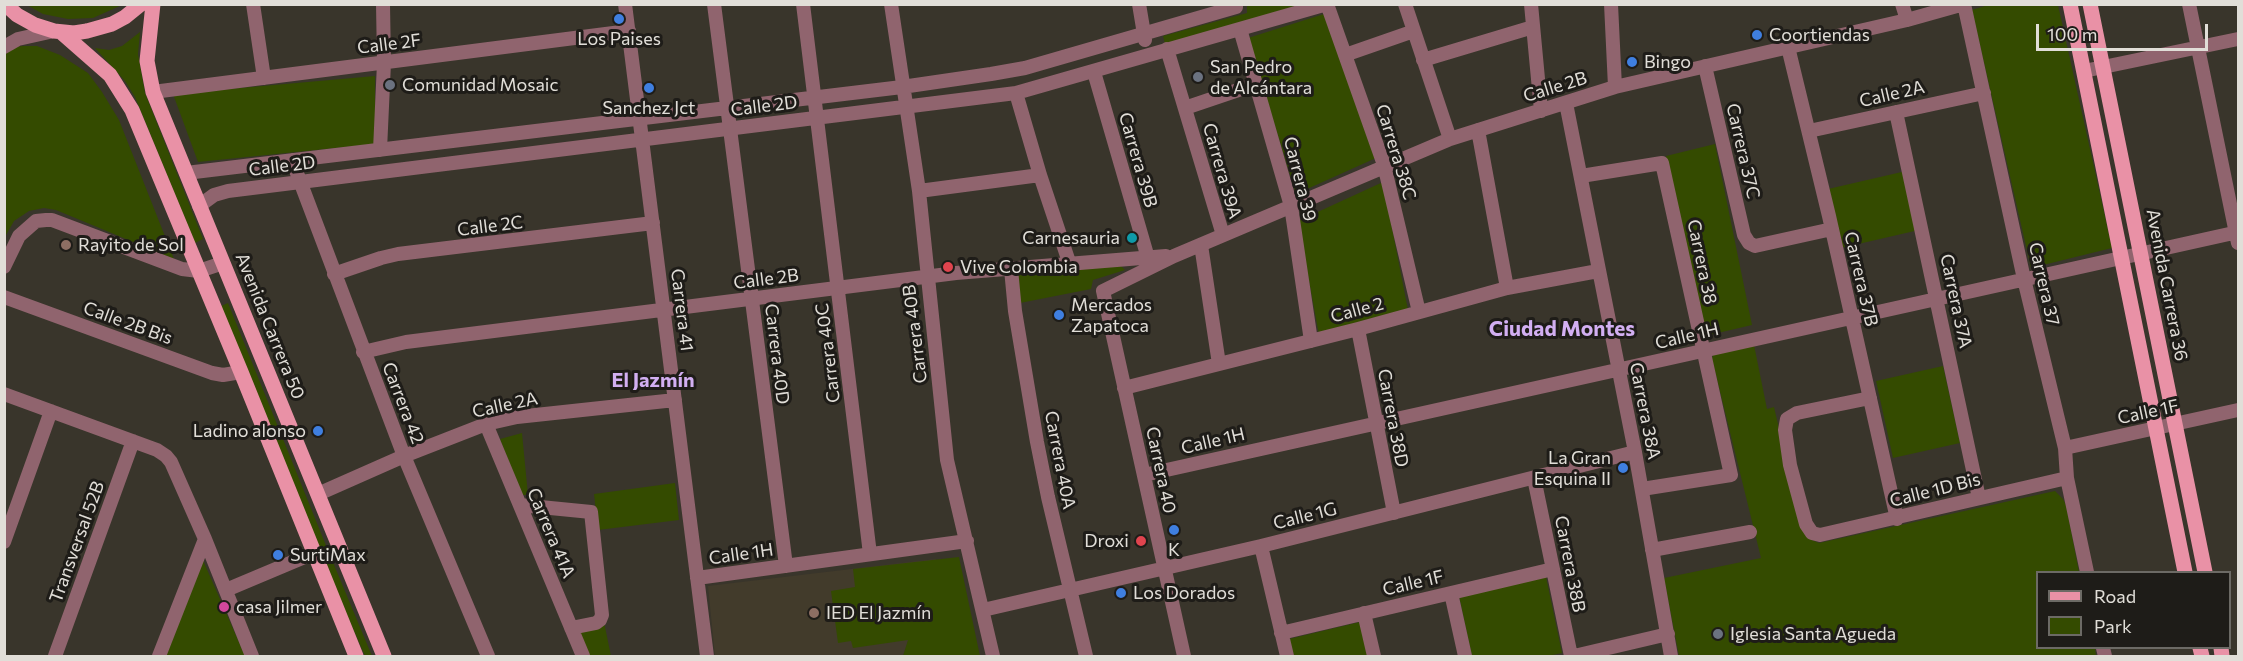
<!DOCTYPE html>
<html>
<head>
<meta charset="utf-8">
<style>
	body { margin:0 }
	#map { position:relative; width:2243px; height:661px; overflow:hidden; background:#39352b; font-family:Commissioner,sans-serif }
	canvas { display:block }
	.frame { position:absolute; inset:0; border:6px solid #e1ded8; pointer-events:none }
	.legend { position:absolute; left:2036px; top:571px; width:195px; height:78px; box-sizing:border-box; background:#1e1c18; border:2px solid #6c6a65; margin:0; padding:8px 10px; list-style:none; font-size:18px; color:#e1ded8 }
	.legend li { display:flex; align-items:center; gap:12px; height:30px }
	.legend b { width:30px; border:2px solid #6c6a65 }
	.scale { position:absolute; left:2036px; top:24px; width:172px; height:27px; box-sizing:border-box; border:3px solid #e1ded8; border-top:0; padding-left:8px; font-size:18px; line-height:21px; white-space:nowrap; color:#e1ded8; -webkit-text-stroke:4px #1e1c18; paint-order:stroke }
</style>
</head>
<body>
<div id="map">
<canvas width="2243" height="661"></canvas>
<div class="frame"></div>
<ul class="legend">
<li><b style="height:8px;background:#e991a6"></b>Road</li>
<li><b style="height:16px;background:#344b00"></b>Park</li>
</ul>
<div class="scale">100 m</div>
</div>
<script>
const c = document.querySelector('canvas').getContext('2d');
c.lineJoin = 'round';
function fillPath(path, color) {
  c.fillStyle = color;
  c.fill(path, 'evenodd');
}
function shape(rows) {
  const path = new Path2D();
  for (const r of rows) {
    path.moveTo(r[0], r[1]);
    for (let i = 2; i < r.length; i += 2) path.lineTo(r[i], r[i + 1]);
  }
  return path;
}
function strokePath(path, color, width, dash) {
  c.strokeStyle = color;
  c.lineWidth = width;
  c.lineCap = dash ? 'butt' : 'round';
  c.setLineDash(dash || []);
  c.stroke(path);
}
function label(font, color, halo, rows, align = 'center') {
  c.font = font + ' Commissioner,sans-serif';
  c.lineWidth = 6;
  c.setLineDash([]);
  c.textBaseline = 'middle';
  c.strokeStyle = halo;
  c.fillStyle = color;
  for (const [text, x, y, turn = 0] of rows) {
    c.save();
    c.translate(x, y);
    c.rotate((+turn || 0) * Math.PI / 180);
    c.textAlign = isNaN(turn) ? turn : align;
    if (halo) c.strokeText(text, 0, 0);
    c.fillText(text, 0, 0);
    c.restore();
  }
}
fillPath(shape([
	[936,559,903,656,715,656,708,586]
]), '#423b2b');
fillPath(shape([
	[27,5,122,5,93,18,68,19,43,14],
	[1247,5,1307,5,1165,44,1163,36,1247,13],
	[1988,5,2058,5,2112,248,2031,268,1972,10],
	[1324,14,1376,158,1296,194,1248,38],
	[140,32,138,54,145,93,203,239,195,243,135,97,125,81,95,48,109,50,122,46],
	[24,46,37,46,60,55,88,73,102,92,119,120,174,259,56,210,44,208,29,211,14,221,5,237,5,55,13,47],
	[375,76,375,144,198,162,173,94],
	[1715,144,1752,325,1705,336,1666,156],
	[1906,171,1919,230,1841,248,1828,189],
	[1383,182,1408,310,1319,335,1298,221],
	[1121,266,1125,270,1093,280,1091,289,1020,303,1017,273],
	[228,303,327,548,372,656,365,656,319,551,221,306],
	[1753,340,1767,409,1774,407,1801,522,1812,540,1819,543,2055,491,2063,499,2066,505,2079,572,2038,572,2038,648,2095,648,2096,656,1679,656,1664,578,1761,558,1712,359,1713,354],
	[1943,366,1960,443,1893,458,1876,381],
	[522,433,528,495,521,495,500,439],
	[675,483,679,520,598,530,594,494],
	[959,557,980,656,903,656,908,640,853,648,851,641,838,643,831,591,855,587,853,569],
	[202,558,245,656,165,656],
	[1546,577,1562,653,1548,656,1472,656,1459,596],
	[604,622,611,656,586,656,576,632],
	[1360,622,1368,656,1293,656,1289,639]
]), '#344b00');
strokePath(shape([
	[253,4,264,78],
	[625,4,707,656],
	[714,4,786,566],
	[803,4,870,554],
	[891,4,919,191,947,460,993,656],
	[1139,4,1145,40],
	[1327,4,1384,165,1419,312],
	[1405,4,1450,139],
	[1531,4,1541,111],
	[1611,4,1615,87],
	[1902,4,1907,20],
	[1964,4,2024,279,2065,448,2067,478,2087,572],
	[2189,4,2238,243],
	[1240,29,1291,206,1311,341],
	[4,47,18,39,54,31],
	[1788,47,1829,216,1897,519],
	[1167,49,1223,235],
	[1345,55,1414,31],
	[1423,60,1533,27],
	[1705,66,1744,235,1749,243,1755,246,1832,229],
	[2084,71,2238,39],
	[1094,72,1148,258],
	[153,92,629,31],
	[1016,93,1040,175,1070,265],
	[1566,103,1635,452,1671,656],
	[1185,108,1256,84],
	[1896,112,1979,498],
	[1478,130,1507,288],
	[1809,131,1984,93],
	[380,150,384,63,383,4],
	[292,160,404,456,488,656],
	[186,173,902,87,991,74,1025,68,1236,7],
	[1581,176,1662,163,1731,475,1642,489],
	[919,191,1040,175],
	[199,206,214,195,228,191,1016,93,1327,4],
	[1201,245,1219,364],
	[4,267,19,236,36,221,46,220,52,220,182,269,199,271,223,263],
	[1011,269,1015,311,1037,442,1048,497,1086,656],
	[334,274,381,258,398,254,653,223],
	[4,297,212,373,223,375,241,372],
	[1358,329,1394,513],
	[363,352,406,342,956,273,1166,256],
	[1124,388,1358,329,1507,288,1598,271],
	[4,394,157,450,166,456,171,462,205,539,252,656],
	[1870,398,1797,413,1787,419,1785,430,1790,465,1806,524,1812,533,1820,535,2067,478],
	[486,424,583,656],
	[2065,448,2238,410],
	[1144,475,2238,232],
	[1534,478,1571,656],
	[318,494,404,456,486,424,517,417,675,400],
	[520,505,591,512,602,615,600,620,596,623,571,628],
	[4,542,51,411],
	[1261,546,1287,656],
	[1652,550,1750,532],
	[697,578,967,541],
	[226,590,314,553],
	[1451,593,1465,656],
	[983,610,1261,546,1635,452],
	[1364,613,1374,656],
	[1281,633,1553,569],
	[2103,648,2105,656],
	[55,656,133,441],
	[159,656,205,539],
	[1184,656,1103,291,1174,256,1450,139,1615,87,1907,20,1964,4],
	[1574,656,1668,634]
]), '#90646e', 14);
strokePath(shape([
	[5,4,17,15,35,25,54,31,74,33,87,31,112,24,125,17,141,4],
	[153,4,147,61,153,92,384,656],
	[2070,4,2185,572],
	[2090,4,2205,572],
	[61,32,110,75,132,110,241,372,356,656],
	[2200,648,2202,656],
	[2221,648,2222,656]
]), '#e991a6', 15);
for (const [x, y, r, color] of [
	[619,19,6,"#3f7fe0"],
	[1757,35,6,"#3f7fe0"],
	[1632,62,6,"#3f7fe0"],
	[1198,77,6,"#6b7280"],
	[390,85,6,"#6b7280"],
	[649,88,6,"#3f7fe0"],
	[1132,238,6,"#0f9aa8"],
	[66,245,6,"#8d6e63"],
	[948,267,6,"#e0444e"],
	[1059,315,6,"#3f7fe0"],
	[318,431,6,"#3f7fe0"],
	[1623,468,6,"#3f7fe0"],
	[1174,530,6,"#3f7fe0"],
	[1141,541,6,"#e0444e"],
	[278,555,6,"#3f7fe0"],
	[1121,593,6,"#3f7fe0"],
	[224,607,6,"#d1479c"],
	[814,613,6,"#8d6e63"],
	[1718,634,6,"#6b7280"]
]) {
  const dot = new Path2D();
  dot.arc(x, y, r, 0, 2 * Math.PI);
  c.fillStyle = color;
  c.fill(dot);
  strokePath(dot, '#1e1c18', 2);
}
label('18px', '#e1ded8', '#1e1c18', [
	["Coortiendas",1769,35],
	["Los Paises",619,39,"center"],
	["Bingo",1644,62],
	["San Pedro",1210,67],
	["de Alcántara",1210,88],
	["Comunidad Mosaic",402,85],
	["Sanchez Jct",649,108,"center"],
	["Carnesauria",1120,238,"right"],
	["Rayito de Sol",78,245],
	["Vive Colombia",960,267],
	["Mercados",1071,305],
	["Zapatoca",1071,326],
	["Ladino alonso",306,431,"right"],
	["La Gran",1611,458,"right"],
	["Esquina II",1611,479,"right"],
	["Droxi",1129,541,"right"],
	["K",1174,550,"center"],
	["SurtiMax",290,555],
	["Los Dorados",1133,593],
	["casa Jilmer",236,607],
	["IED El Jazmín",826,613],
	["Iglesia Santa Agueda",1730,634]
], 'left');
label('18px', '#e1ded8', '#1e1c18', [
	["Calle 2F",389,44,-7],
	["Calle 2B",1555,87,-17],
	["Calle 2A",1892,94,-13],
	["Calle 2D",764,106,-7],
	["Carrera 37C",1743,151,77],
	["Carrera 38C",1396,152,73],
	["Carrera 39B",1138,160,74],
	["Calle 2D",282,166,-7],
	["Carrera 39A",1222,171,74],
	["Carrera 39",1300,179,76],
	["Calle 2C",490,226,-7],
	["Carrera 38",1702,262,78],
	["Calle 2B",766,279,-7],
	["Carrera 37B",1861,279,77],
	["Carrera 37",2044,284,77],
	["Avenida Carrera 36",2167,285,79],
	["Carrera 37A",1956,301,78],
	["Carrera 41",682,310,83],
	["Calle 2",1357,310,-15],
	["Calle 2B Bis",128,323,20],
	["Avenida Carrera 50",270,326,68],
	["Carrera 40B",915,334,-97],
	["Calle 1H",1687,336,-13],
	["Carrera 40C",828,353,-97],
	["Carrera 40D",777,354,83],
	["Carrera 42",403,403,69],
	["Calle 2A",505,405,-12],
	["Carrera 38A",1645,411,79],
	["Calle 1F",2148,412,-12],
	["Carrera 38D",1393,418,79],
	["Calle 1H",1213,441,-13],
	["Carrera 40A",1060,460,79],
	["Carrera 40",1161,470,78],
	["Calle 1D Bis",1935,490,-14],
	["Calle 1G",1305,516,-14],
	["Carrera 41A",551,533,67],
	["Transversal 52B",77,542,-70],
	["Calle 1H",741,554,-8],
	["Carrera 38B",1570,564,79],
	["Calle 1F",1413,583,-13]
]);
label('bold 20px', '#d2aff2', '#1e1c18', [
	["El Jazmín",653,380]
]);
label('bold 21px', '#d2aff2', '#1e1c18', [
	["Ciudad Montes",1562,329]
]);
</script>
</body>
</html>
